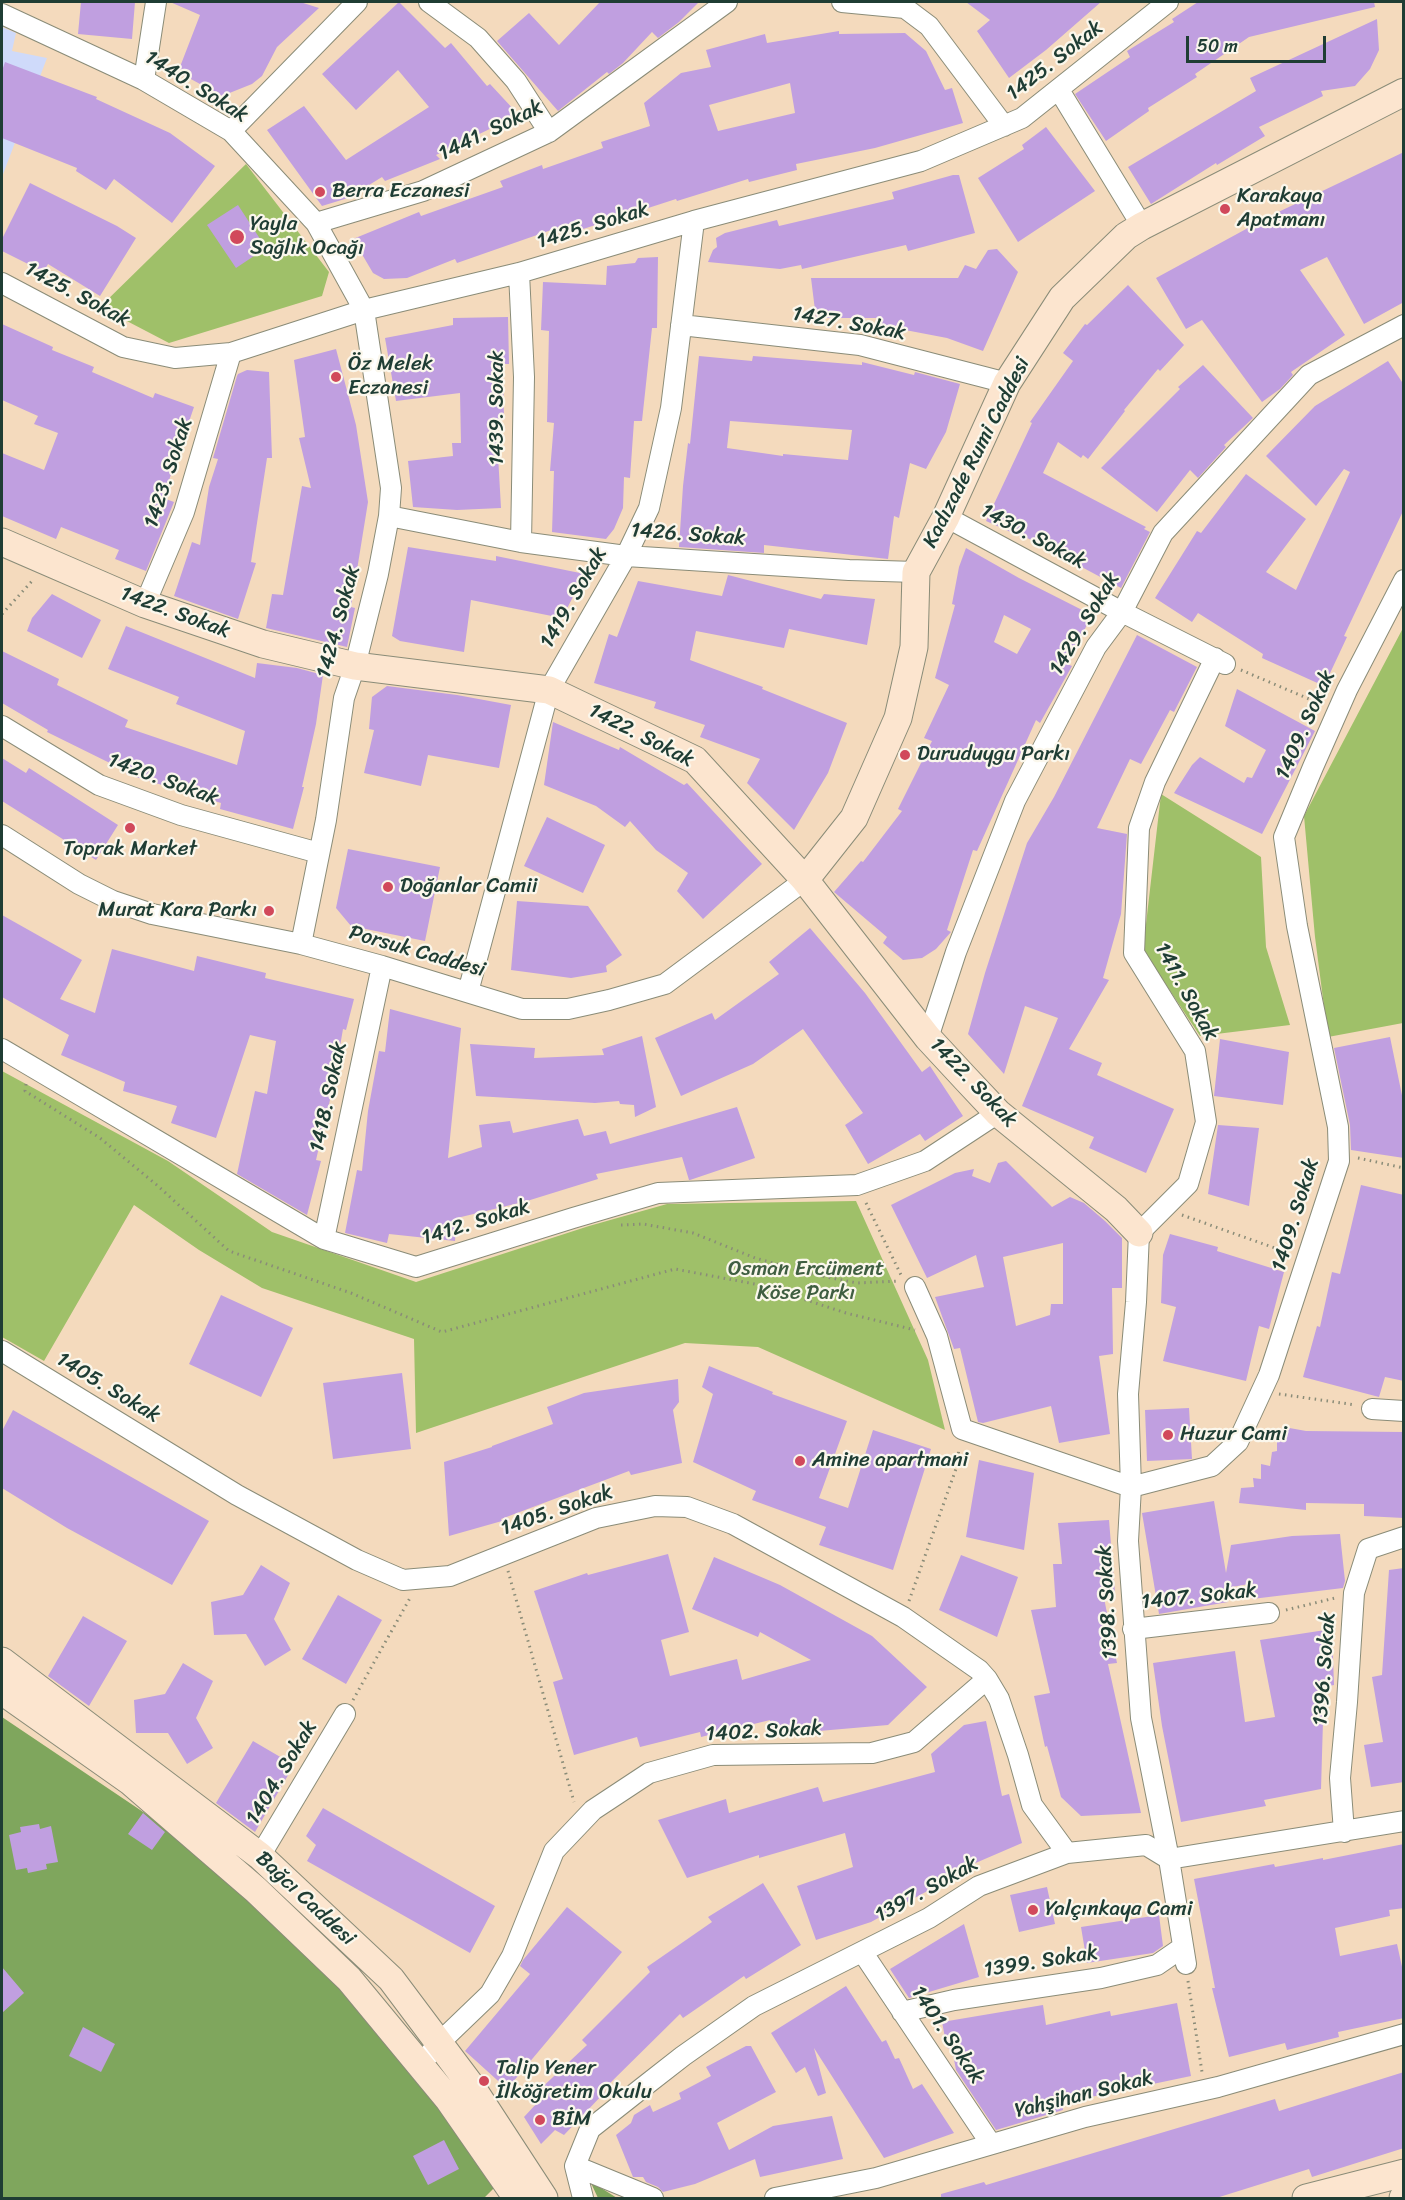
<!DOCTYPE html>
<html>
<head>
<meta charset="utf-8">
<style>
	body { margin:0 }
	#map { position:relative; width:1405px; height:2200px; overflow:hidden; background:#f4dabd; font-family:Sriracha,sans-serif }
	canvas { display:block }
	.frame { position:absolute; inset:0; border:3px solid #1f3d34; pointer-events:none }
	.scale { position:absolute; left:1186px; top:36px; width:140px; height:27px; box-sizing:border-box; border:3px solid #1f3d34; border-top:0; padding-left:8px; font-size:18px; line-height:21px; white-space:nowrap; color:#1f3d34; -webkit-text-stroke:4px #fbf7ec; paint-order:stroke }
</style>
</head>
<body>
<div id="map">
<canvas width="1405" height="2200"></canvas>
<div class="frame"></div>
<div class="scale">50 m</div>
</div>
<script>
const c = document.querySelector('canvas').getContext('2d');
c.lineJoin = 'round';
function fillPath(path, color) {
  c.fillStyle = color;
  c.fill(path, 'evenodd');
}
function shape(rows) {
  const path = new Path2D();
  for (const r of rows) {
    path.moveTo(r[0], r[1]);
    for (let i = 2; i < r.length; i += 2) path.lineTo(r[i], r[i + 1]);
  }
  return path;
}
function strokePath(path, color, width, dash) {
  c.strokeStyle = color;
  c.lineWidth = width;
  c.lineCap = dash ? 'butt' : 'round';
  c.setLineDash(dash || []);
  c.stroke(path);
}
function label(font, color, halo, rows, align = 'center') {
  c.font = font + ' Sriracha,sans-serif';
  c.lineWidth = 4.5;
  c.setLineDash([]);
  c.textBaseline = 'middle';
  c.strokeStyle = halo;
  c.fillStyle = color;
  for (const [text, x, y, turn = 0] of rows) {
    c.save();
    c.translate(x, y);
    c.rotate((+turn || 0) * Math.PI / 180);
    c.textAlign = isNaN(turn) ? turn : align;
    if (halo) c.strokeText(text, 0, 0);
    c.fillText(text, 0, 0);
    c.restore();
  }
}
fillPath(shape([
	[2,27,16,33,12,51,47,58,2,177]
]), '#cfdafa');
fillPath(shape([
	[246,164,329,272,322,296,169,343,100,307],
	[1403,628,1403,1023,1328,1037,1315,937,1304,816],
	[1161,794,1261,857,1266,947,1290,1025,1200,1036,1143,950],
	[2,1071,168,1161,272,1232,416,1282,589,1226,667,1204,856,1201,928,1360,945,1430,758,1347,685,1343,416,1433,414,1339,262,1288,199,1250,134,1205,44,1361,2,1337]
]), '#9fc069');
fillPath(shape([
	[2,1717,167,1828,295,1942,404,2056,423,2080,494,2188,484,2198,2,2198],
	[590,2181,617,2198,598,2198]
]), '#7fa65d');
fillPath(shape([
	[81,2,135,2,132,39,78,34],
	[170,2,300,2,319,8,277,47,262,76,252,84,222,96,178,72,200,15],
	[399,2,445,48,451,43,487,86,490,84,516,112,500,124,436,155,440,159,385,181,382,177,348,198,322,206,267,130,304,106,346,160,429,107,398,70,356,110,322,74],
	[600,2,699,2,679,22,658,38,652,32,623,63,609,74,607,72,558,111,497,41,529,13,559,45],
	[966,2,1101,2,1046,50,1009,78,977,31,990,20],
	[1198,2,1374,2,1375,7,1249,37,1195,74,1197,77,1148,108,1149,111,1106,141,1075,94,1130,57,1127,51,1174,22,1172,19],
	[1377,19,1379,50,1370,69,1355,86,1321,91,1323,96,1259,127,1265,136,1217,165,1216,163,1151,204,1128,167,1256,91,1250,78],
	[839,31,839,34,905,33,926,51,945,90,952,88,963,123,875,148,796,164,797,170,749,182,748,179,677,201,676,199,580,230,577,221,457,263,455,259,407,278,384,279,373,273,353,239,419,212,421,216,503,187,500,181,542,165,543,169,603,148,601,142,650,126,644,103,681,73,711,67,706,50,765,34,767,43],
	[790,83,795,113,718,131,709,105],
	[5,62,97,97,96,99,170,133,215,166,172,223,114,179,106,190,76,171,77,168,2,138,2,71],
	[1046,127,1095,191,1018,242,978,178,1024,149,1022,145],
	[1404,152,1404,302,1364,324,1327,257,1300,270,1345,335,1291,372,1293,375,1280,389,1262,402,1202,320,1186,329,1156,278,1270,216],
	[953,175,959,175,975,233,908,251,906,245,802,269,801,265,780,269,708,262,713,250,717,247,716,238,725,233,777,220,779,226,894,199,892,192],
	[30,183,117,226,136,238,100,296,48,264,44,272,2,251,2,239],
	[238,205,266,248,236,268,207,225],
	[997,249,1018,272,983,351,947,338,879,325,879,318,816,318,811,278,958,278,965,265,976,269,988,250],
	[658,257,657,328,652,328,642,421,634,421,630,478,624,477,623,508,614,529,606,539,552,532,554,471,550,471,554,423,547,422,549,331,541,330,543,282,606,285,607,266,635,263,638,258],
	[1128,285,1184,345,1160,371,1158,369,1124,410,1125,411,1088,459,1083,455,1081,458,1058,442,1043,473,1146,527,1144,529,1150,532,1121,588,1016,532,1015,534,986,521,1032,423,1030,422,1073,361,1063,353,1085,324,1087,325],
	[508,317,509,364,503,364,504,420,496,420,501,508,457,510,413,507,408,461,453,456,452,443,461,443,460,393,396,401,385,338,453,325,453,318],
	[2,324,53,347,52,350,94,367,92,372,153,398,155,393,194,407,163,498,174,502,146,571,115,559,119,550,61,527,56,539,2,516,2,453,44,470,58,433,34,424,38,416,2,400],
	[336,349,356,425,368,502,351,607,355,608,347,647,266,628,272,594,283,595,302,486,311,488,299,438,305,437,294,360],
	[699,356,752,361,753,356,862,365,862,362,914,375,915,372,960,384,946,432,926,469,910,463,899,518,894,516,888,559,764,545,764,553,679,547,683,486,688,443,690,444],
	[730,421,852,430,848,460,783,454,783,456,727,448],
	[1388,361,1404,385,1404,509,1344,636,1347,637,1324,686,1262,658,1263,654,1198,613,1192,622,1155,598,1197,531,1201,533,1246,474,1306,519,1266,572,1296,590,1350,472,1344,469,1316,506,1266,456,1315,406],
	[1203,365,1253,418,1224,445,1226,447,1198,478,1190,470,1157,512,1101,468,1180,389,1178,387],
	[247,370,269,372,272,458,267,458,251,562,256,563,238,619,174,596,192,542,200,545,209,487,218,459,213,458,237,376,238,374],
	[408,547,496,561,496,556,585,574,562,618,471,600,464,652,400,641,392,636],
	[966,548,1019,578,1092,615,1067,664,1072,666,1040,723,1036,720,977,851,973,850,947,930,951,932,936,949,922,958,903,960,883,943,887,937,834,892,861,861,863,862,902,811,898,809,932,741,924,738,949,685,935,678,955,605,952,604,959,567],
	[1004,615,1031,629,1017,654,994,642],
	[728,575,821,599,824,594,875,599,867,645,789,629,784,648,696,631,690,660,763,687,762,689,847,723,828,773,794,830,747,783,760,759,700,737,705,725,654,708,656,702,594,683,609,634,617,637,638,581,722,596],
	[52,594,101,620,82,658,27,631,32,618],
	[126,626,255,678,257,663,297,668,323,675,316,724,302,787,304,787,293,829,220,809,221,803,126,774,126,771,47,732,48,730,2,703,2,651,59,679,57,685,128,720,125,727,237,765,245,731,176,704,179,697,108,669],
	[1137,635,1197,667,1174,712,1170,710,1141,764,1130,759,1097,828,1127,834,1121,914,1103,978,1109,980,1069,1049,1102,1063,1097,1075,1174,1109,1146,1173,1089,1148,1094,1137,1022,1106,1058,1018,1025,1006,1004,1074,968,1034,985,973,1027,843,1054,797],
	[387,686,457,695,511,705,499,768,428,755,421,786,364,773,374,730,369,729,372,697],
	[1237,689,1315,731,1262,834,1174,793,1192,765,1200,757,1244,783,1247,777,1252,778,1266,750,1225,726],
	[553,722,619,750,620,747,684,785,687,783,762,864,703,919,677,891,688,873,656,850,630,821,625,827,596,806,544,785],
	[2,758,26,773,29,768,118,825,96,860,2,801],
	[547,817,605,845,583,893,524,866],
	[348,849,440,867,425,941,351,926,336,908],
	[517,901,588,906,622,955,606,966,607,972,571,978,511,970],
	[2,915,82,960,60,999,95,1013,112,949,194,971,197,956,266,973,265,978,354,999,346,1030,343,1029,333,1087,316,1160,321,1161,307,1215,237,1174,255,1091,267,1094,276,1041,250,1035,216,1138,171,1123,177,1106,123,1091,125,1082,61,1055,69,1035,2,997],
	[810,928,865,993,922,1072,930,1066,963,1116,925,1141,920,1134,868,1164,845,1125,863,1113,803,1029,753,1064,681,1096,655,1038,712,1013,715,1020,779,974,769,962],
	[390,1009,461,1028,448,1158,482,1147,479,1125,510,1121,513,1133,578,1119,584,1136,606,1131,610,1144,737,1107,755,1158,690,1180,689,1180,682,1157,596,1174,598,1179,527,1201,457,1218,455,1241,389,1234,387,1243,345,1233,357,1170,362,1171,368,1111,379,1051,385,1052],
	[642,1036,656,1107,635,1117,634,1105,620,1104,619,1101,595,1103,476,1096,470,1044,535,1048,534,1058,604,1055,602,1049],
	[1390,1037,1404,1105,1404,1158,1351,1150,1350,1125,1334,1048],
	[1220,1039,1289,1052,1283,1105,1214,1096],
	[1218,1125,1259,1128,1249,1206,1208,1194],
	[1006,1161,1052,1207,1070,1197,1084,1203,1105,1221,1122,1238,1122,1288,1112,1288,1113,1354,1099,1356,1110,1434,1059,1443,1051,1406,983,1423,978,1422,960,1348,954,1349,935,1297,984,1287,976,1255,927,1278,891,1205,955,1173,974,1169,972,1176,990,1183,998,1163],
	[1063,1243,1063,1304,1051,1304,1050,1315,1016,1326,1003,1257],
	[1361,1185,1404,1195,1404,1381,1385,1377,1379,1397,1303,1377,1317,1326,1320,1327,1332,1272,1340,1274],
	[1170,1234,1218,1247,1217,1251,1284,1272,1269,1329,1259,1326,1246,1381,1163,1361,1176,1307,1161,1303,1163,1255],
	[221,1295,293,1328,261,1397,189,1364],
	[709,1366,773,1392,772,1394,847,1421,819,1498,848,1508,873,1430,931,1449,893,1570,819,1545,826,1527,752,1500,756,1491,693,1462,713,1394,702,1387],
	[402,1373,411,1449,333,1459,323,1383],
	[678,1379,679,1402,673,1410,682,1463,631,1475,629,1471,501,1519,502,1521,449,1536,444,1462,492,1447,492,1446,553,1424,547,1407,584,1393],
	[1189,1408,1192,1459,1147,1461,1145,1410],
	[13,1410,209,1521,172,1585,67,1528,2,1488,2,1431],
	[1284,1427,1306,1431,1404,1432,1404,1518,1364,1516,1364,1504,1306,1503,1306,1510,1239,1503,1241,1488,1254,1487,1253,1478,1261,1479,1261,1464,1270,1466,1272,1452,1277,1451,1277,1441,1282,1440],
	[979,1460,1034,1473,1024,1550,966,1537],
	[1214,1501,1226,1573,1231,1545,1292,1536,1340,1534,1345,1581,1343,1588,1252,1599,1249,1584,1226,1588,1228,1602,1159,1614,1142,1513],
	[1109,1520,1115,1593,1103,1593,1117,1663,1108,1664,1141,1813,1081,1816,1061,1797,1047,1746,1045,1747,1034,1696,1050,1693,1031,1610,1056,1607,1053,1564,1062,1564,1058,1523],
	[668,1554,689,1632,661,1640,670,1676,737,1659,742,1680,811,1660,760,1632,758,1637,692,1609,714,1557,780,1585,872,1636,927,1687,888,1725,773,1735,770,1720,701,1737,700,1732,640,1747,637,1737,574,1755,553,1682,563,1679,534,1591,587,1573,588,1575],
	[961,1555,1018,1577,997,1637,939,1610],
	[261,1565,290,1583,274,1619,291,1650,265,1666,246,1634,214,1635,211,1602,243,1595],
	[1404,1568,1404,1782,1371,1787,1364,1745,1383,1742,1372,1677,1382,1675,1389,1570],
	[338,1595,382,1620,346,1684,302,1659],
	[83,1616,127,1641,89,1706,48,1676],
	[1332,1629,1334,1685,1324,1687,1321,1789,1264,1800,1266,1806,1181,1822,1162,1726,1153,1663,1235,1651,1245,1722,1275,1717,1260,1640],
	[183,1663,213,1681,196,1718,213,1748,187,1764,168,1733,136,1733,134,1700,165,1694],
	[986,1721,1002,1796,1009,1794,1022,1843,950,1874,951,1878,871,1922,816,1940,797,1886,853,1867,845,1833,759,1858,759,1855,687,1878,658,1820,726,1799,729,1813,818,1787,823,1802,935,1772,931,1754,964,1725],
	[253,1741,294,1765,255,1832,216,1803],
	[323,1808,495,1906,470,1953,307,1861,316,1845,306,1836],
	[143,1813,165,1832,152,1850,128,1834],
	[39,1824,40,1829,51,1826,58,1862,46,1864,47,1869,28,1873,27,1868,16,1870,9,1835,21,1832,20,1827],
	[1404,1844,1404,1908,1389,1910,1390,1916,1335,1928,1340,1956,1397,1944,1404,1976,1404,2018,1338,2032,1339,2037,1287,2050,1285,2043,1229,2057,1212,1988,1215,1988,1194,1879,1274,1864,1275,1867,1323,1858,1323,1860],
	[763,1883,801,1945,746,1979,744,1976,683,2018,680,2014,603,2090,605,2092,564,2135,555,2130,541,2144,524,2117,537,2103,535,2094,587,2045,582,2040,650,1972,647,1967,712,1922,708,1917],
	[1047,1887,1055,1924,1019,1932,1010,1895],
	[567,1907,622,1952,507,2089,465,2051,530,1974,520,1966,523,1960],
	[1159,1915,1163,1946,1153,1953,1087,1963,1081,1927],
	[964,1924,979,1977,909,1998,890,1969],
	[2,1967,24,1993,2,2013],
	[846,1986,882,2042,886,2040,895,2059,899,2058,913,2089,922,2084,954,2133,884,2158,814,2048,826,2093,818,2096,805,2067,796,2073,771,2033],
	[1177,2003,1191,2076,1062,2103,1063,2110,996,2130,956,2070,952,2049,947,2048,942,2022,1043,2005,1046,2025,1110,2011,1111,2016],
	[83,2027,115,2044,101,2072,69,2056],
	[746,2046,751,2046,776,2092,717,2123,729,2150,773,2126,832,2116,843,2159,760,2177,755,2159,695,2184,663,2192,658,2187,646,2182,643,2177,633,2177,616,2135,631,2123,634,2115,650,2105,653,2112,681,2099,679,2093,711,2076,706,2067],
	[1404,2072,1404,2148,1312,2177,1309,2169,1213,2199,941,2199,941,2194,984,2182,986,2185,1275,2099,1279,2111],
	[444,2140,459,2169,428,2185,413,2156]
]), '#c09fe0');
const street = shape([
	[429,2,478,38,516,81,549,132],
	[842,2,905,8,929,26,1004,126],
	[2,14,144,80,231,131,316,223,364,310,391,488,389,516,378,574,355,666,344,698,326,820,301,944],
	[144,80,156,2],
	[1059,90,1142,226],
	[231,131,357,2],
	[316,223,423,191,549,132,727,2],
	[519,273,524,377,521,542],
	[2,283,123,347,175,358,231,353,364,310,519,273,694,221,921,161,1022,118,1168,2],
	[681,325,860,345,1007,383],
	[389,516,521,542,626,556,849,570,916,572],
	[946,517,1122,612,1225,664],
	[145,604,184,512,231,353],
	[2,726,99,785,181,815,319,853],
	[2,835,79,884,113,901,152,914,301,944,382,966,522,1009,568,1009,609,1000,665,984,805,880],
	[468,992,549,690,626,556,649,508,671,408,694,221],
	[928,1038,956,952,1015,801,1096,647,1122,612,1163,533,1309,375,1404,325],
	[2,1049,324,1239,416,1267,573,1218,658,1193,857,1185,925,1161,998,1113],
	[324,1239,382,966],
	[915,1287,937,1336,962,1429,1131,1487,1212,1466,1238,1442,1269,1375,1339,1161,1338,1127,1297,926,1284,837,1313,767,1347,690,1404,580],
	[2,1351,237,1495,357,1560,403,1580,450,1576,596,1518,655,1506,687,1507,733,1524,903,1617,979,1670,987,1679,999,1699,1018,1755,1032,1805,1067,1853],
	[1372,1409,1404,1411],
	[1133,1629,1269,1613],
	[1344,1832,1340,1778,1347,1702,1354,1593,1368,1549,1404,1537],
	[260,1856,345,1714],
	[863,1953,991,2144],
	[1186,1964,1169,1859,1141,1718,1128,1541,1131,1487,1128,1394,1136,1302,1139,1233,1188,1184,1206,1122,1195,1051,1134,953,1139,828,1155,782,1215,658],
	[902,2012,954,2000,1101,1978,1157,1965,1183,1947],
	[420,2065,439,2043,490,1994,512,1956,554,1851,593,1810,649,1773,713,1755,872,1753,914,1742,987,1679],
	[575,2166,653,2198],
	[583,2198,575,2166,590,2129,642,2088,683,2056,754,2006,929,1918,979,1886,1067,1853,1146,1845,1169,1859,1404,1821],
	[775,2198,876,2178,1085,2117,1218,2087,1404,2034]
]);
const secondary = shape([
	[2,542,145,604,263,644,355,666,549,690,695,760,805,880,928,1038,966,1079,998,1113,1116,1209,1139,1233],
	[805,880,854,818,898,718,914,647,916,572,946,517,1007,383,1062,298,1126,236,1142,226,1404,92],
	[2,1661,260,1856,391,1979,469,2083,544,2198],
	[2,1691,131,1782,256,1890,349,1979,449,2100,517,2198],
	[1306,2198,1404,2173],
	[1403,2198,1404,2198]
]);
strokePath(street, '#8a8c78', 22);
strokePath(secondary, '#8a8c78', 29);
strokePath(shape([
	[2,614,33,580],
	[1241,670,1321,704],
	[26,1084,25,1091,100,1138,158,1186,229,1251,351,1293,442,1332,675,1269,760,1285,846,1313,915,1330],
	[1358,1158,1404,1168],
	[866,1203,901,1275],
	[1182,1215,1289,1253],
	[621,1225,643,1224,693,1233,755,1258,816,1275,857,1283,899,1281],
	[1279,1394,1356,1405],
	[508,1571,574,1802],
	[909,1601,957,1466,959,1448],
	[1286,1610,1335,1598],
	[353,1700,410,1598],
	[1188,1981,1202,2072]
]), '#8a8c78', 3, [1.5, 4.5]);
strokePath(street, '#fff', 20);
strokePath(secondary, '#fce5cf', 27);
for (const [x, y, r, color] of [
	[320,192,6,"#d1495b"],
	[1225,209,6,"#d1495b"],
	[237,237,8,"#d1495b"],
	[336,377,6,"#d1495b"],
	[905,755,6,"#d1495b"],
	[130,828,6,"#d1495b"],
	[388,887,6,"#d1495b"],
	[269,911,6,"#d1495b"],
	[1168,1435,6,"#d1495b"],
	[800,1461,6,"#d1495b"],
	[1033,1910,6,"#d1495b"],
	[484,2081,6,"#d1495b"],
	[540,2120,6,"#d1495b"]
]) {
  const dot = new Path2D();
  dot.arc(x, y, r, 0, 2 * Math.PI);
  c.fillStyle = color;
  c.fill(dot);
  strokePath(dot, '#fbf7ec', 2);
}
label('21px', '#1f3d34', '#fbf7ec', [
	["1425. Sokak",1055,61,-38],
	["1440. Sokak",196,87,32],
	["1441. Sokak",491,131,-26],
	["1425. Sokak",593,226,-17],
	["1425. Sokak",77,295,28],
	["1427. Sokak",849,324,10],
	["1439. Sokak",498,408,-90],
	["Kadızade Rumi Caddesi",977,453,-63],
	["1423. Sokak",169,473,-72],
	["1426. Sokak",688,535,4],
	["1430. Sokak",1033,537,28],
	["1419. Sokak",574,598,-60],
	["1422. Sokak",175,613,20],
	["1424. Sokak",339,622,-75],
	["1429. Sokak",1085,624,-59],
	["1409. Sokak",1306,725,-66],
	["1422. Sokak",641,736,27],
	["1420. Sokak",163,780,20],
	["Porsuk Caddesi",417,952,16],
	["1411. Sokak",1186,992,61],
	["1422. Sokak",973,1083,46],
	["1418. Sokak",329,1097,-78],
	["1409. Sokak",1296,1215,-73],
	["1412. Sokak",476,1223,-17],
	["1405. Sokak",108,1388,31],
	["1405. Sokak",557,1511,-19],
	["1407. Sokak",1199,1597,-6],
	["1398. Sokak",1108,1602,-93],
	["1396. Sokak",1325,1669,-86],
	["1402. Sokak",764,1732,-3],
	["1404. Sokak",282,1773,-59],
	["1397. Sokak",927,1890,-29],
	["Bağcı Caddesi",305,1899,43],
	["1399. Sokak",1041,1962,-9],
	["1401. Sokak",947,2035,56],
	["Yahşihan Sokak",1084,2095,-14]
]);
label('21px', '#1f3d34', '#fbf7ec', [
	["Berra Eczanesi",332,192],
	["Karakaya",1237,197],
	["Apatmanı",1237,221],
	["Yayla",250,225],
	["Sağlık Ocağı",250,249],
	["Öz Melek",348,365],
	["Eczanesi",348,389],
	["Duruduygu Parkı",917,755],
	["Toprak Market",130,850,"center"],
	["Doğanlar Camii",400,887],
	["Murat Kara Parkı",257,911,"right"],
	["Huzur Cami",1180,1435],
	["Amine apartmani",812,1461],
	["Yalçınkaya Cami",1045,1910],
	["Talip Yener",496,2069],
	["İlköğretim Okulu",496,2093],
	["BİM",552,2120]
], 'left');
label('21px', '#3f5e41', '#fbf7ec', [
	["Osman Ercüment",806,1270],
	["Köse Parkı",806,1294]
]);
</script>
</body>
</html>
